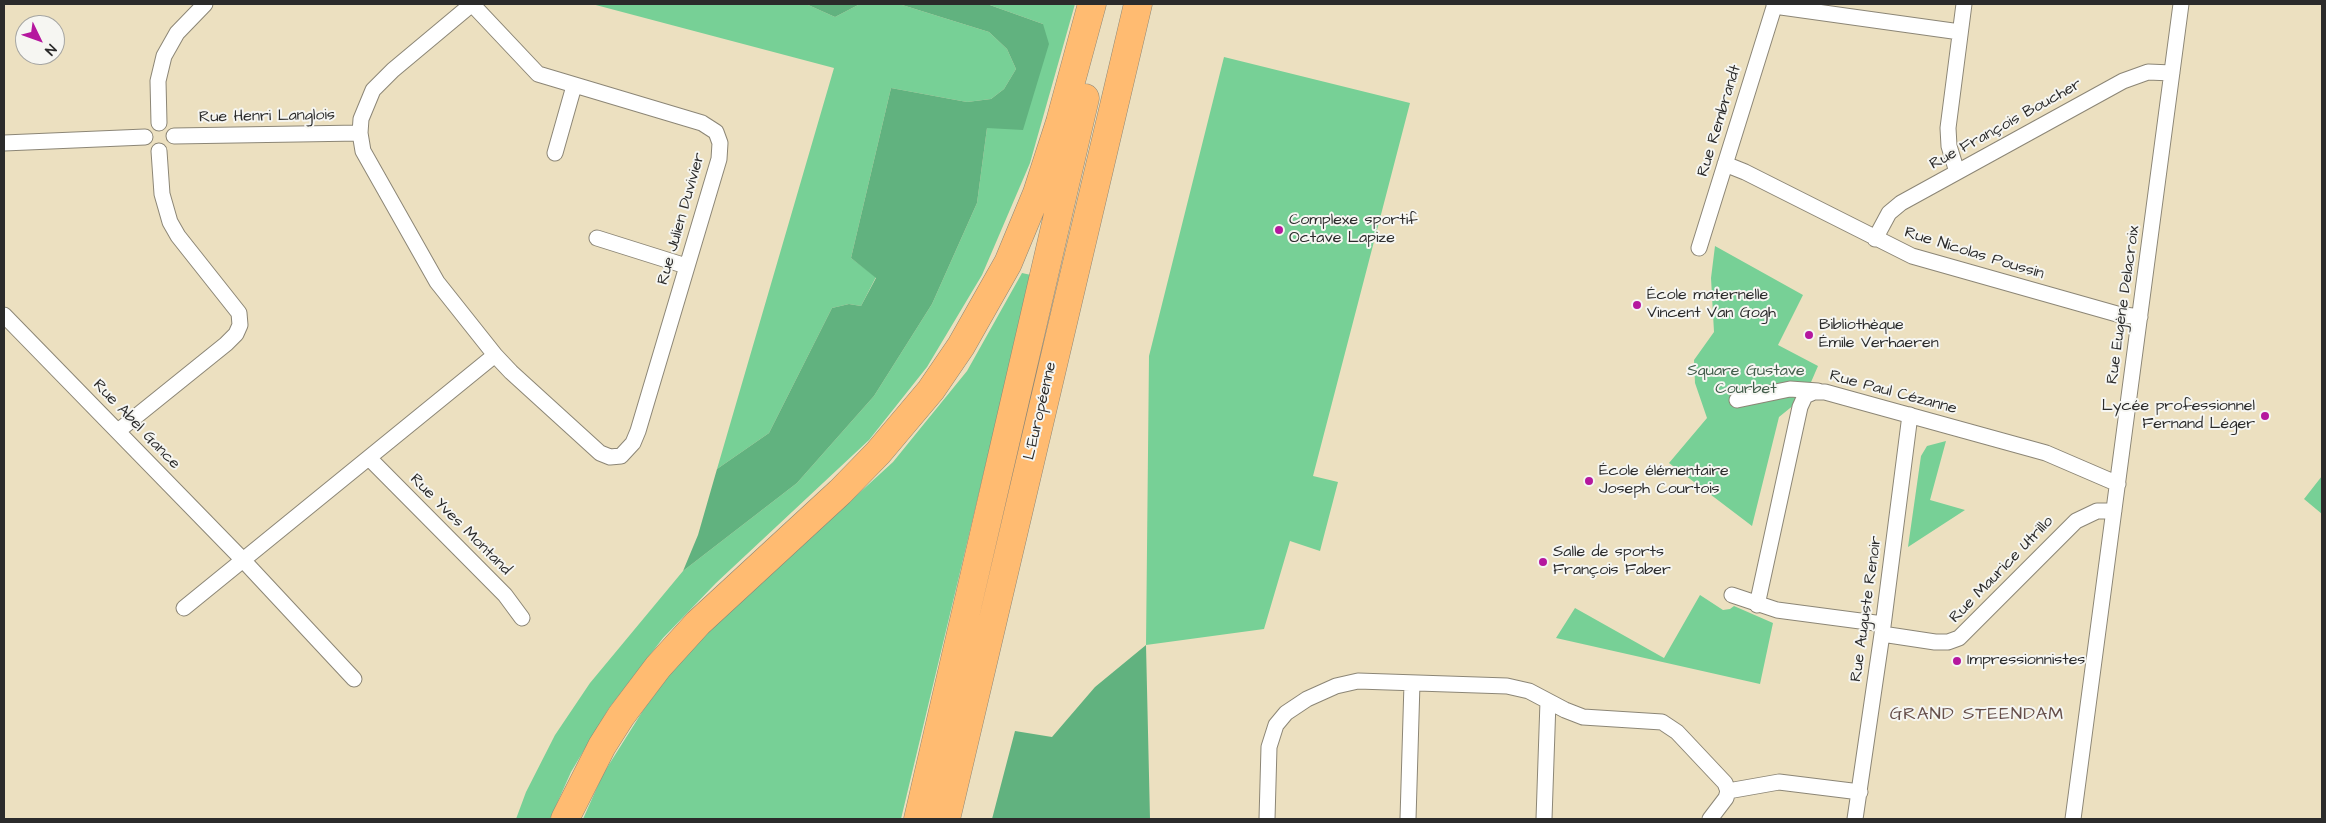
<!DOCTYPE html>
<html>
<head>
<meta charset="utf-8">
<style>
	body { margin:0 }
	#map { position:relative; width:2326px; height:823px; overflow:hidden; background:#ece0c0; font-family:"Architects Daughter",sans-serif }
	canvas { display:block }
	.frame { position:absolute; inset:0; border:5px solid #2b2b2b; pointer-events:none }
	.north { position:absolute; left:15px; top:15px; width:50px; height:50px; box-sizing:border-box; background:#f6f6f2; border:1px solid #a5a5a2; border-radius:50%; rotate:132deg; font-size:14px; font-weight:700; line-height:20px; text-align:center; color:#2b2b2b }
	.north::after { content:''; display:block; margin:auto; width:18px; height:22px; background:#b5179e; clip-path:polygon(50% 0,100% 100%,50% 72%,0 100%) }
</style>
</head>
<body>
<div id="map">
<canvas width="2326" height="823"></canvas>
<div class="frame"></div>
<div class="north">N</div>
</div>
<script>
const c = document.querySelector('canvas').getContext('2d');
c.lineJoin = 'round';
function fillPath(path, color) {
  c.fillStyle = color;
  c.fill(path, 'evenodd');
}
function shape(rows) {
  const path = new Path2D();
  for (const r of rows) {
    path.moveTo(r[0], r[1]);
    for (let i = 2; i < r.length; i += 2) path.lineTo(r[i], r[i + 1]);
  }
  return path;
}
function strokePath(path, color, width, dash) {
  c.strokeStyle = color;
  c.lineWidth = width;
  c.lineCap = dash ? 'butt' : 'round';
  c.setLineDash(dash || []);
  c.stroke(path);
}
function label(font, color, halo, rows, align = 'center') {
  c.font = font + ' "Architects Daughter",sans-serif';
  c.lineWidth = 4;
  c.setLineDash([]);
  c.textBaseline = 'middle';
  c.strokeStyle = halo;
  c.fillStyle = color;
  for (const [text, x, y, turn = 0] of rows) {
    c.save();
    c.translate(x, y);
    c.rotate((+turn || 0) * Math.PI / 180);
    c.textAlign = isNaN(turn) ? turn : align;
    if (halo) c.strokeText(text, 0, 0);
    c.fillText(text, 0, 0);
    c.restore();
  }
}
fillPath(shape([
	[592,4,806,4,835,17,860,4,899,4,989,32,1007,49,1016,69,1004,89,991,99,967,102,891,88,851,258,876,277,861,306,849,304,832,308,769,433,717,469,834,68],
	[987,4,1075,4,1030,163,982,275,927,367,869,440,716,583,663,638,609,708,571,772,550,819,516,819,526,792,555,735,590,683,683,571,797,483,874,396,932,304,977,203,987,128,1043,24],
	[1224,57,1410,103,1313,476,1338,482,1320,551,1290,541,1264,629,1146,645,1149,356],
	[1715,246,1803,295,1778,345,1818,366,1805,396,1779,417,1752,526,1669,463,1707,418,1695,383,1694,360,1714,332,1711,278],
	[1022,273,1031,275,901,819,583,819,603,774,644,709,688,650,893,462,967,371],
	[1946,441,1930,500,1965,510,1908,547,1921,456,1927,446],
	[2322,476,2322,514,2304,499],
	[1700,595,1723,610,1730,609,1734,606,1773,623,1760,684,1556,638,1575,608,1664,658]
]), '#77d096');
fillPath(shape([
	[806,4,860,4,835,17],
	[899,4,987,4,1043,24,1049,44,1023,130,987,128,977,203,932,304,874,396,797,483,683,571,698,535,717,469,769,433,832,308,849,304,861,306,876,278,851,258,891,88,967,102,991,99,1004,89,1016,69,1007,49,989,32],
	[1146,645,1150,819,992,819,1015,731,1052,737,1095,687]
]), '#61b27f');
const minor = shape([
	[472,4,393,70,373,90,361,119,360,133,363,151,437,282,495,355,511,372,600,453,610,457,621,456,633,443,638,431,719,159,720,143,716,132,702,123,538,74,472,4],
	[1774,6,1960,32],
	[159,123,158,81,164,56,177,33,205,4],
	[174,136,360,133],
	[4,143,145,137],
	[555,153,574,86],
	[1725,164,1745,172,1912,256,2117,314,2140,317],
	[1957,172,1949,146,1948,128,1964,4],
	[597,238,686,266],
	[1875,239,1889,213,1901,203,2123,81,2148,72,2172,73],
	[1699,248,1775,4],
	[4,315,243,560,354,679],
	[1737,400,1790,389,1818,391],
	[118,431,226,344,236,334,240,325,239,313,178,236,170,222,162,194,159,151],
	[369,458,505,595,522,618],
	[1732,595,1777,610,1883,624],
	[1757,605,1800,407,1805,396,1814,392,1825,392,2046,453,2118,484],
	[184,608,495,355],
	[1882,634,1935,642,1948,642,1959,638,2076,521,2097,511,2114,511],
	[1728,791,1779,782,1860,792],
	[1267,819,1269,747,1276,725,1286,713,1307,699,1336,686,1358,681,1507,686,1529,691,1565,710,1583,717,1662,722,1677,732,1725,783,1728,791,1726,798,1710,819],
	[1408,819,1412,683],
	[1544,819,1548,701],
	[1855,819,1882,634,1910,415],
	[2073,819,2181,4]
]);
const motorway = shape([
	[565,819,602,746,621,716,658,667,698,623,840,492,878,453,931,390,961,346,1008,263,1037,193,1060,122,1092,4],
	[918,819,1085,98],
	[946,819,1138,4]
]);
strokePath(minor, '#8c8676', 17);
strokePath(motorway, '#8c8676', 29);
strokePath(minor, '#fff', 15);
strokePath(motorway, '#ffbb71', 28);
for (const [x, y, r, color] of [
	[1279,230,5,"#b5179e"],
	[1637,305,5,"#b5179e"],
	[1809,335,5,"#b5179e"],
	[2265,416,5,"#b5179e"],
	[1589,481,5,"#b5179e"],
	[1543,562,5,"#b5179e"],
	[1957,661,5,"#b5179e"]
]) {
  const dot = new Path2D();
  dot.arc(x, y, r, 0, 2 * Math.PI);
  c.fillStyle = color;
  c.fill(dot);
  strokePath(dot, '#f6f6f2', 2);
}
label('16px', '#2b2b2b', '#f6f6f2', [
	["Rue Henri Langlois",267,117,-1],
	["Rue Rembrandt",1720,121,-73],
	["Rue François Boucher",2006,125,-29],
	["Rue Julien Duvivier",682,219,-74],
	["Rue Nicolas Poussin",1974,254,17],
	["Rue Eugène Delacroix",2124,305,-82],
	["Rue Paul Cézanne",1893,393,15],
	["L'Européenne",1041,411,-77],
	["Rue Abel Gance",136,425,46],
	["Rue Yves Montand",460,525,45],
	["Rue Maurice Utrillo",2002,570,-46],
	["Rue Auguste Renoir",1867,609,-82]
]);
label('16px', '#2b2b2b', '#f6f6f2', [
	["Complexe sportif",1289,221],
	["Octave Lapize",1289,239],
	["École maternelle",1647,296],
	["Vincent Van Gogh",1647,314],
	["Bibliothèque",1819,326],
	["Émile Verhaeren",1819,344],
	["Lycée professionnel",2255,407,"right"],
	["Fernand Léger",2255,425,"right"],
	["École élémentaire",1599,472],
	["Joseph Courtois",1599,490],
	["Salle de sports",1553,553],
	["François Faber",1553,571],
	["Impressionnistes",1967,661]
], 'left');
label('16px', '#425d4b', '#f6f6f2', [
	["Square Gustave",1746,372],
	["Courbet",1746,390]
]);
c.letterSpacing = '1px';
label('18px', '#664f4a', '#f6f6f2', [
	["GRAND STEENDAM",1977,715]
]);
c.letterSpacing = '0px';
</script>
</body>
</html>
